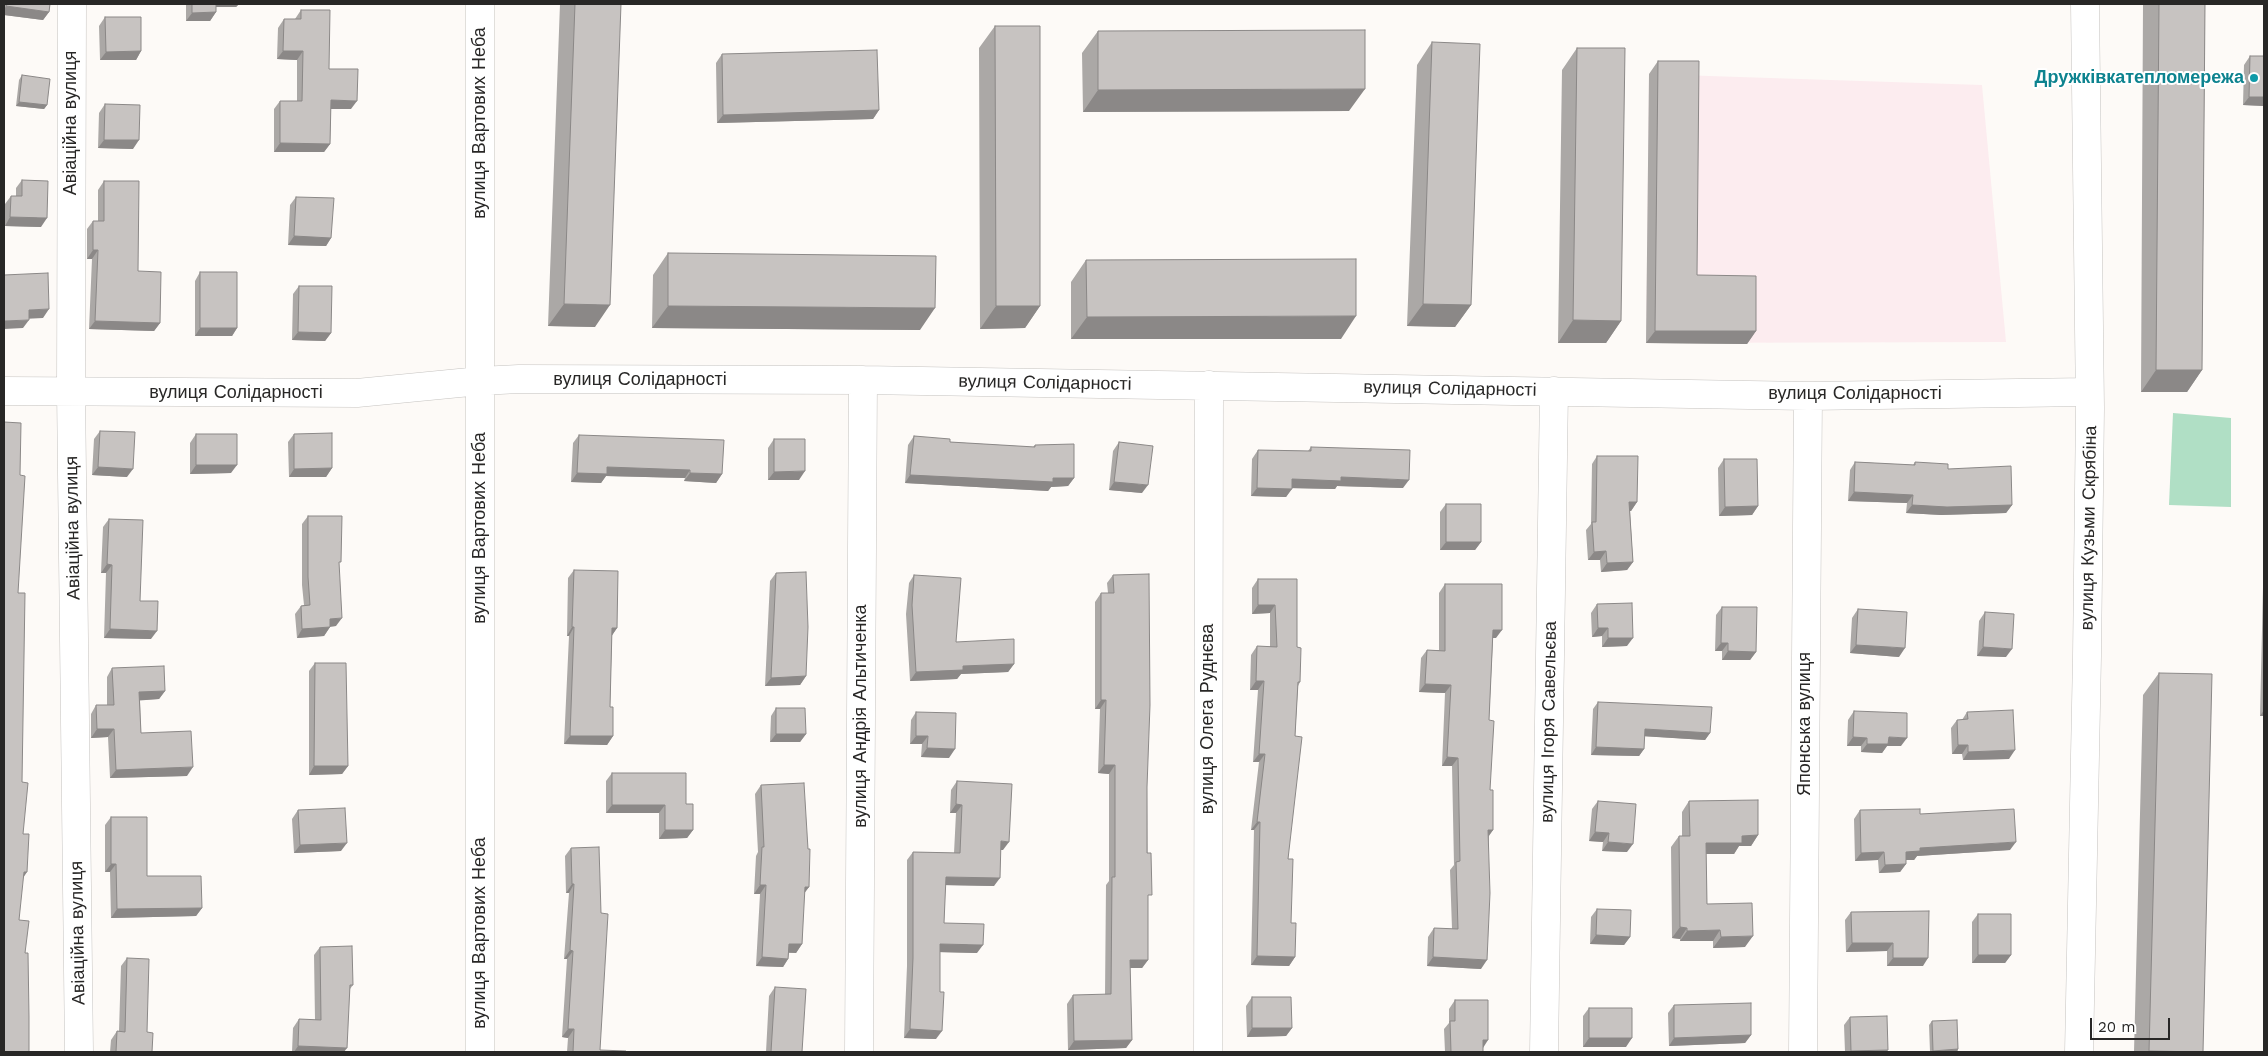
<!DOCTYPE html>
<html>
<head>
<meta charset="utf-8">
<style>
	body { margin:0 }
	#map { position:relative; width:2268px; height:1056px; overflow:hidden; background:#fdfaf7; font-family:"Work Sans",sans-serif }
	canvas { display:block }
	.frame { position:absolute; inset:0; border:5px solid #282726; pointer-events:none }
	.scale { position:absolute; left:2090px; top:1018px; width:80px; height:22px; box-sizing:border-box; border:2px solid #282726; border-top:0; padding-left:6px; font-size:15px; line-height:18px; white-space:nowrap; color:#282726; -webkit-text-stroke:4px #fff; paint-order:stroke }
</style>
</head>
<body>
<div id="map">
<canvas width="2268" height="1056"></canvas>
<div class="frame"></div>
<div class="scale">20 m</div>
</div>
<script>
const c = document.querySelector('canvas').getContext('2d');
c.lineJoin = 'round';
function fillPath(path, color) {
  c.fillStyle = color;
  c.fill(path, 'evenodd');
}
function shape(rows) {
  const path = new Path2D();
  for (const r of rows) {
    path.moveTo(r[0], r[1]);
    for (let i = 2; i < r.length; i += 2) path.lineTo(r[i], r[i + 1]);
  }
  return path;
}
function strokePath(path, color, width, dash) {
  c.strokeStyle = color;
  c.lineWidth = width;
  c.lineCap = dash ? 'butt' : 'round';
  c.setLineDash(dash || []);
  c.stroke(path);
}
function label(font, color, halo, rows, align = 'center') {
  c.font = font + ' "Work Sans",sans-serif';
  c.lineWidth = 4;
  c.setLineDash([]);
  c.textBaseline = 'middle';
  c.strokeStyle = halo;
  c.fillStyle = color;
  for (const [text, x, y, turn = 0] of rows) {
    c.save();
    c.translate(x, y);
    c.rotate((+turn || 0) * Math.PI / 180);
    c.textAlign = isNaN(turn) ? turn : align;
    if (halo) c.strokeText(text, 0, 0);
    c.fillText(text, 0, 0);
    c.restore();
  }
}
fillPath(shape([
	[1649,74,1982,85,2006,342,1646,343]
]), '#fcecef');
fillPath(shape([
	[2173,413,2231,418,2231,507,2169,505]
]), '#b0dfc5');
const minor = shape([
	[72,4,71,391,79,1052],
	[480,4,480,1052],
	[4,391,357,393,480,381,519,379,863,380,1808,396,2087,392],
	[859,1052,863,380],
	[1208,1052,1209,385],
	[1544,1052,1554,391],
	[1803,1052,1808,396],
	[2079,1052,2087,656,2090,408,2085,4]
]);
strokePath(minor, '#c5c3c0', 29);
strokePath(minor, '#fff', 28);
fillPath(shape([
	[4,4,50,4,49,12,43,20,4,15],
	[186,4,239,4,236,7,216,7,216,12,210,21,186,21],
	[560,4,621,4,595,327,548,326],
	[2143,4,2205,4,2202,370,2187,392,2141,392],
	[301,10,329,69,351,109,331,109,330,144,324,152,274,152,274,109,280,101,297,101,297,60,277,59,278,28,284,19,295,19],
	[105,17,141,51,136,60,100,60,99,26],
	[995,26,1040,306,1025,328,980,329,979,48],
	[1098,31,1349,111,1083,112,1082,53],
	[1432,42,1471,305,1455,327,1407,326,1417,65],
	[1577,48,1621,321,1606,343,1558,343,1562,70],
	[722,54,879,110,873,119,717,123,716,63],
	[2250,56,2264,56,2264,106,2243,105,2244,65],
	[1658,61,1697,275,1756,331,1747,344,1646,343,1649,74],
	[22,75,47,105,44,109,16,106,19,80],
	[105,104,133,149,98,148,99,113],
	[22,180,41,227,5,226,5,204,11,196,16,196,16,188],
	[104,181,138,271,160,323,154,331,89,329,92,259,87,259,87,229,93,221,98,221,98,190],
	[296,197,331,238,326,246,288,245,290,205],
	[668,253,920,330,652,328,653,275],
	[1086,260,1341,339,1071,339,1071,282],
	[200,272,237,328,232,336,195,336,195,281],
	[299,286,331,333,325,341,292,340,293,294],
	[100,431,127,477,92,475,94,439],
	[196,434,231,473,190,474,190,443],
	[294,434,332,468,326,477,289,477,288,442],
	[579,435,722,474,716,483,684,481,685,478,606,476,601,483,571,482,573,443],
	[914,436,950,442,1033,447,1035,445,1074,478,1068,486,1051,487,1048,491,905,483,908,445],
	[774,439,799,480,768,480,768,448],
	[1119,442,1142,493,1109,490,1113,451],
	[1311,447,1403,488,1337,486,1335,489,1292,488,1286,497,1251,496,1252,459,1258,450,1308,451],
	[1597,456,1637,502,1631,511,1630,511,1633,562,1627,570,1601,572,1600,560,1588,560,1586,530,1591,524,1592,464],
	[1724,459,1758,506,1752,515,1719,516,1718,468],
	[1855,462,1913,465,1915,462,1948,469,2012,505,2006,513,1941,515,1906,513,1907,503,1848,501,1850,470],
	[1446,504,1481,542,1475,550,1440,550,1440,512],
	[308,516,339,565,336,626,330,627,324,636,297,638,295,614,301,606,304,605,302,585,302,524],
	[109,519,140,601,151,639,104,638,106,573,101,573,103,527],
	[2264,543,2264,716,2260,716,2264,544],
	[574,570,617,628,612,635,610,707,613,736,607,745,564,744,569,636,567,636,568,578],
	[776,573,806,676,800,685,765,686,770,581],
	[914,575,956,642,1014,664,1008,672,961,674,957,679,910,681,906,614,909,583],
	[1113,575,1147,787,1148,900,1148,960,1142,968,1130,968,1132,1040,1126,1048,1068,1050,1067,1004,1073,995,1105,995,1106,885,1109,881,1109,774,1098,773,1100,709,1095,709,1095,602,1101,593,1108,593,1107,583],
	[1258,579,1297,579,1297,647,1300,682,1298,686,1288,859,1291,923,1295,957,1289,966,1251,965,1254,830,1251,830,1259,762,1253,762,1258,690,1250,690,1251,655,1257,646,1270,647,1270,613,1252,614,1252,588],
	[1445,584,1496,638,1493,638,1489,720,1490,790,1493,830,1489,836,1481,969,1427,966,1428,937,1434,928,1452,929,1450,870,1454,865,1452,766,1442,766,1445,693,1419,692,1421,658,1427,650,1439,650,1439,593],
	[1597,604,1627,646,1602,647,1602,636,1592,637,1591,613],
	[1722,607,1756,652,1750,660,1722,660,1722,651,1715,651,1716,615],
	[1858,609,1899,657,1850,653,1852,618],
	[1985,612,2006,657,1977,656,1979,621],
	[315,663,348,766,342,774,309,775,309,671],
	[112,668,165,691,159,699,140,700,141,733,187,776,110,778,108,737,91,738,91,714,96,705,107,705,107,677],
	[2159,673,2203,1052,2134,1052,2143,695],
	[1598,702,1710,733,1705,740,1644,736,1644,749,1639,756,1591,755,1593,709],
	[776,708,806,734,800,742,770,742,771,716],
	[1854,711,1901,746,1887,746,1882,753,1861,752,1861,746,1847,746,1848,720],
	[916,712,949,758,921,757,922,744,910,744,911,720],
	[1967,712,2009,759,1963,760,1962,754,1952,754,1951,728,1957,720,1962,720],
	[612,773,686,804,693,830,687,838,659,839,659,813,606,813,606,781],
	[957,781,1003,850,1001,850,994,886,945,885,944,923,977,953,940,952,936,1039,904,1038,907,966,907,860,913,852,954,853,956,813,950,813,951,790],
	[761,785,809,887,804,893,802,944,796,953,789,953,788,959,783,967,756,966,760,894,754,894,756,856,758,852,755,794],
	[1598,801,1627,852,1602,851,1603,842,1589,841,1592,809],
	[1689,801,1758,835,1751,846,1739,846,1734,854,1706,854,1707,904,1745,947,1713,948,1713,941,1680,941,1680,939,1672,938,1671,847,1679,836,1682,836,1682,812],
	[298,810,341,851,294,853,292,819],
	[1860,810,1920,814,2010,850,1917,856,1914,860,1906,860,1906,864,1900,872,1879,873,1878,860,1855,861,1854,819],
	[111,817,147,876,202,908,196,916,111,918,110,872,105,872,105,825],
	[571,848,600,1050,626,1052,567,1052,568,1038,562,1037,567,959,564,959,569,893,566,893,565,856],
	[1597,909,1630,937,1624,945,1590,944,1591,917],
	[1851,912,1923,966,1887,966,1887,951,1846,952,1845,920],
	[1978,914,2011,955,2005,963,1972,963,1972,922],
	[320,947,353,985,350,989,344,1052,292,1052,293,1028,299,1019,315,1020,314,955],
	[127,958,147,1032,152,1052,110,1052,111,1040,117,1031,119,1031,121,966],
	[775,987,802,1052,766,1052,769,996],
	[1252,997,1292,1028,1286,1036,1247,1037,1246,1006],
	[1455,1000,1483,1048,1483,1052,1445,1052,1444,1029,1449,1023,1449,1009],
	[1674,1005,1751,1035,1745,1043,1669,1046,1668,1013],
	[1589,1008,1626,1047,1583,1047,1583,1016],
	[1850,1017,1886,1052,1845,1052,1844,1025],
	[1932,1021,1958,1049,1957,1052,1930,1052,1929,1025]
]), '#aba8a6');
fillPath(shape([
	[212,4,239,4,236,7,210,7],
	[6,6,49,12,43,20,4,15,4,10],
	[216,12,210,21,186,21,192,13],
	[141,51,136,60,100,60,106,52],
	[283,51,303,51,297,60,277,59],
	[1365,89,1349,111,1083,112,1098,90],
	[2249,97,2264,97,2264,106,2243,105],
	[331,100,357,101,351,109,325,109],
	[19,102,47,105,44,109,16,106],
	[879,110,873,119,717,123,723,115],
	[104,140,139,140,133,149,98,148],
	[280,143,330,144,324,152,274,152],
	[10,217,47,218,41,227,5,226],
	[294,236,331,238,326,246,288,245],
	[93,250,98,250,92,259,87,259],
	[564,304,610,305,595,327,548,326],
	[1423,304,1471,305,1455,327,1407,326],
	[668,306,935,308,920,330,652,328],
	[996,306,1040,306,1025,328,980,329],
	[49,309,43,318,23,319,29,310],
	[1356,316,1341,339,1071,339,1087,317],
	[29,320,23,328,4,329,4,321],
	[1573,320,1621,321,1606,343,1558,343],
	[95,321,160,323,154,331,89,329],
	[200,328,237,328,232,336,195,336],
	[1655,331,1756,331,1747,344,1646,343],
	[298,332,331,333,325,341,292,340],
	[2156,370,2202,370,2187,392,2141,392],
	[196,465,237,465,231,473,190,474],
	[98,467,133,469,127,477,92,475],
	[607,467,690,470,685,478,606,476,601,483,571,482,577,473],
	[332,468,326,477,289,477,294,469],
	[805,471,799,480,768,480,774,472],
	[690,473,722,474,716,483,684,481],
	[910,475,1053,478,1074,478,1068,486,1051,487,1048,491,905,483],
	[1341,477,1409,480,1403,488,1337,486,1335,489,1286,488,1292,479],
	[1114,482,1148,485,1142,493,1109,490],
	[1257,488,1292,489,1286,497,1251,496],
	[1854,492,1913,495,1907,503,1848,501],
	[1629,502,1637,502,1631,511,1623,511],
	[1912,505,2012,505,2006,513,1941,515,1906,513],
	[1758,506,1752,515,1719,516,1725,507],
	[1446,542,1481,542,1475,550,1440,550],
	[1606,551,1600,560,1588,560,1594,552],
	[1633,562,1627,570,1601,572,1607,563],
	[107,564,112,565,106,573,101,573],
	[1258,605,1275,605,1270,613,1252,614],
	[342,618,336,626,324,627,330,619],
	[330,627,324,636,297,638,302,629],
	[572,627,574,627,569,636,567,636],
	[612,628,617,628,611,637],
	[1598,628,1608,628,1602,636,1592,637],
	[110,629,157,631,151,639,104,638],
	[1493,630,1502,630,1496,638,1488,638],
	[1608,638,1633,638,1627,646,1602,647],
	[1721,643,1728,643,1722,651,1715,651],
	[1856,645,1905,648,1899,657,1850,653],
	[1983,647,2012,649,2006,657,1977,656],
	[1728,651,1756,652,1750,660,1722,660],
	[1014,664,1008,672,961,674,957,679,910,681,916,672,963,666],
	[806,676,800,685,765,686,771,678],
	[1256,681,1264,681,1258,690,1250,690],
	[1425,684,1451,685,1445,693,1419,692],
	[165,691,159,699,133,701,139,692],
	[1101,700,1106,700,1100,709,1095,709],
	[2264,710,2264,716,2260,716],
	[97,729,114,729,108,737,91,738],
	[1645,729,1710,733,1705,740,1640,736],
	[776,734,806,734,800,742,770,742],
	[570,736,613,736,607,745,564,744],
	[916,736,928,736,922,744,910,744],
	[1853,737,1867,738,1861,746,1847,746],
	[1889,737,1907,738,1901,746,1887,746,1882,753,1861,752,1867,744],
	[1958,745,1968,745,1962,754,1952,754],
	[1596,747,1644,749,1639,756,1591,755],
	[927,748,955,749,949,758,921,757],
	[2015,750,2009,759,1963,760,1968,752],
	[1259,754,1265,754,1259,762,1253,762],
	[1447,757,1458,758,1452,766,1442,766],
	[1104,765,1115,765,1109,774,1098,773],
	[314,766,348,766,342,774,309,775],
	[193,767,187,776,110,778,116,770],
	[956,804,962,805,956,813,950,813],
	[612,805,665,805,659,813,606,813],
	[1257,822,1260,822,1254,830,1251,830],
	[665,830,693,830,687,838,659,839],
	[1488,830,1493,830,1487,838],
	[1595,832,1609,833,1603,842,1589,841],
	[1758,835,1751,846,1739,846,1734,854,1698,854,1706,843,1742,836],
	[1001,841,1009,842,1003,850,996,850],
	[1608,842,1633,844,1627,852,1602,851],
	[2016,842,2010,850,1917,856,1914,860,1900,860,1906,852,1920,848],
	[347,843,341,851,294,853,300,845],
	[1884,852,1878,860,1855,861,1861,853],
	[111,864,116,864,110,872,105,872],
	[1906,864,1900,872,1879,873,1885,865],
	[24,872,27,872,21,881],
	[946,877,1000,878,994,886,940,885],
	[572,884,574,884,569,893,566,893],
	[760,885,766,885,760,894,754,894],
	[805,887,809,887,803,895],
	[202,908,196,916,111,918,117,909],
	[1680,927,1687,928,1680,939,1672,938],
	[1720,930,1713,941,1680,941,1687,931],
	[1596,935,1630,937,1624,945,1590,944],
	[1753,936,1745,947,1713,948,1721,937],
	[1852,943,1893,943,1887,951,1846,952],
	[789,944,802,944,796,953,783,952],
	[940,944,983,945,977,953,935,952],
	[570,950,573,951,567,959,564,959],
	[1978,955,2011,955,2005,963,1972,963],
	[1257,956,1295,957,1289,966,1251,965],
	[762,957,788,959,783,967,756,966],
	[1433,957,1487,960,1481,969,1427,966],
	[1893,958,1928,958,1923,966,1887,966],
	[1130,960,1148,960,1142,968,1124,968],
	[1252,1028,1292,1028,1286,1036,1247,1037],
	[568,1029,574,1029,568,1038,562,1037],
	[910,1029,942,1031,936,1039,904,1038],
	[1751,1035,1745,1043,1669,1046,1674,1038],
	[1589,1038,1632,1038,1626,1047,1583,1047],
	[1132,1040,1126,1048,1068,1050,1074,1041],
	[1483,1040,1488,1040,1483,1048],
	[298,1046,347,1048,344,1052,294,1052],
	[1958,1049,1957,1052,1932,1052,1933,1051],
	[1888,1050,1886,1052,1850,1052,1851,1051],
	[2149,1051,2203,1052,2149,1052]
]), '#8b8887');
const building = shape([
	[7,4,50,4,49,12,6,6,7,4],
	[192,4,216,4,216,12,192,13,192,4],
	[575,4,621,4,610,305,564,304,575,4],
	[2159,4,2205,4,2202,370,2156,370,2159,4],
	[301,10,330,10,329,69,358,69,357,101,331,100,330,144,280,143,280,101,302,101,303,51,283,51,284,19,301,19,301,10],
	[105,17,141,17,141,51,106,52,105,17],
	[995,26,1040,26,1040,306,996,306,995,26],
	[1365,30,1365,89,1098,90,1098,31,1365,30],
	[1432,42,1480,44,1471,305,1423,304,1432,42],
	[1577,48,1625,48,1621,321,1573,320,1577,48],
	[877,50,879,110,723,115,722,54,877,50],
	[2250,56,2264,56,2264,97,2249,97,2250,56],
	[1658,61,1699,61,1697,275,1756,276,1756,331,1655,331,1658,61],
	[22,75,50,79,47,105,19,102,22,75],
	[105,104,140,105,139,140,104,140,105,104],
	[22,180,48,181,47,218,10,217,11,196,22,196,22,180],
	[104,181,139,181,138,271,161,272,160,323,95,321,98,250,93,250,93,221,104,221,104,181],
	[296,197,334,198,331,238,294,236,296,197],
	[668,253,936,256,935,308,668,306,668,253],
	[1356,259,1356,316,1087,317,1086,260,1356,259],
	[200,272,237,272,237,328,200,328,200,272],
	[48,273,49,309,29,310,29,320,4,321,4,275,48,273],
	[299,286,332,286,331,333,298,332,299,286],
	[4,422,21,423,20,475,25,476,18,593,25,593,22,782,28,783,23,834,29,834,27,872,24,872,19,920,29,921,25,953,28,953,29,1017,29,1052,4,1052,4,422],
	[100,431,135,432,133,469,98,467,100,431],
	[332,433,332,468,294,469,294,434,332,433],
	[196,434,237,434,237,465,196,465,196,434],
	[579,435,724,440,722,474,690,473,690,470,607,467,607,474,577,473,579,435],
	[914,436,950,439,950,442,1035,447,1035,445,1074,444,1074,478,1053,478,1053,482,910,475,914,436],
	[774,439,805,439,805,471,774,472,774,439],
	[1119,442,1153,446,1148,485,1114,482,1119,442],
	[1311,447,1410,450,1409,480,1341,477,1341,481,1292,479,1292,489,1257,488,1258,450,1311,451,1311,447],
	[1597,456,1638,456,1637,502,1629,502,1633,562,1607,563,1606,551,1594,552,1592,522,1596,522,1597,456],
	[1724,459,1757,459,1758,506,1725,507,1724,459],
	[1855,462,1915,465,1915,462,1948,464,1948,469,2011,466,2012,505,1947,507,1912,505,1913,495,1854,492,1855,462],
	[1446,504,1481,504,1481,542,1446,542,1446,504],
	[308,516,342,516,341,562,339,562,342,618,330,619,330,627,302,629,301,606,310,605,308,577,308,516],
	[109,519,143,520,140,601,158,601,157,631,110,629,112,565,107,564,109,519],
	[574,570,618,571,617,628,612,628,610,707,613,707,613,736,570,736,574,627,572,627,574,570],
	[806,572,808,627,806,676,771,678,776,573,806,572],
	[1149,574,1150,705,1147,787,1147,853,1151,853,1152,895,1148,895,1148,960,1130,960,1132,1040,1074,1041,1073,995,1111,994,1112,877,1115,877,1115,765,1104,765,1106,700,1101,700,1101,593,1114,593,1113,575,1149,574],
	[914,575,961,578,956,642,1014,639,1014,664,963,666,963,670,916,672,912,605,914,575],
	[1258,579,1297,579,1297,647,1301,648,1300,682,1298,682,1295,736,1302,737,1288,859,1293,859,1291,923,1296,923,1295,957,1257,956,1260,822,1257,822,1265,754,1259,754,1264,681,1256,681,1257,646,1277,647,1275,605,1258,605,1258,579],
	[1445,584,1502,584,1502,630,1493,630,1489,720,1494,721,1490,790,1493,790,1493,830,1488,830,1490,893,1487,960,1433,957,1434,928,1458,929,1456,862,1460,861,1458,758,1447,757,1451,685,1425,684,1427,650,1445,651,1445,584],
	[1632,603,1633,638,1608,638,1608,628,1598,628,1597,604,1632,603],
	[1722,607,1757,607,1756,652,1728,651,1728,643,1721,643,1722,607],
	[1858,609,1907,612,1905,648,1856,645,1858,609],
	[1985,612,2014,614,2012,649,1983,647,1985,612],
	[315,663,346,663,348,766,314,766,315,663],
	[164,666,165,691,139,692,141,733,191,731,193,767,116,770,114,729,97,729,96,705,114,705,112,668,164,666],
	[2159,673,2212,674,2203,1052,2149,1051,2159,673],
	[1598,702,1712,707,1710,733,1645,729,1644,749,1596,747,1598,702],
	[776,708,805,708,806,734,776,734,776,708],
	[2013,710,2015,750,1968,752,1968,745,1958,745,1957,720,1968,719,1967,712,2013,710],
	[1854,711,1907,713,1907,738,1889,737,1888,744,1867,744,1867,738,1853,737,1854,711],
	[916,712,956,713,955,749,927,748,928,736,916,736,916,712],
	[612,773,686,773,686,804,693,804,693,830,665,830,665,805,612,805,612,773],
	[957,781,1012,784,1009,842,1001,841,1000,878,946,877,944,923,984,924,983,945,940,944,940,992,944,992,942,1031,910,1029,913,958,913,852,960,853,962,805,956,804,957,781],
	[804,783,808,849,810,849,809,887,805,887,802,944,789,944,788,959,762,957,766,885,760,885,762,847,764,847,761,785,804,783],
	[1758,800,1758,835,1742,836,1742,843,1706,843,1707,904,1752,903,1753,936,1721,937,1720,930,1687,931,1687,928,1680,927,1679,836,1690,836,1689,801,1758,800],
	[1598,801,1636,804,1633,844,1608,842,1609,833,1595,832,1598,801],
	[345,808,347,843,300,845,298,810,345,808],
	[1920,809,1920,814,2014,809,2016,842,1920,848,1920,851,1906,852,1906,864,1885,865,1884,852,1861,853,1860,810,1920,809],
	[111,817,147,817,147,876,201,876,202,908,117,909,116,864,111,864,111,817],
	[599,847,601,913,608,914,600,1050,626,1051,626,1052,573,1052,574,1029,568,1029,573,951,570,950,574,884,572,884,571,848,599,847],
	[1597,909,1631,910,1630,937,1596,935,1597,909],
	[1929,911,1928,958,1893,958,1893,943,1852,943,1851,912,1929,911],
	[1978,914,2011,914,2011,955,1978,955,1978,914],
	[352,946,353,985,350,985,347,1048,298,1046,299,1019,321,1020,320,947,352,946],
	[127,958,149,959,147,1032,153,1033,152,1052,116,1052,117,1031,125,1032,127,958],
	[775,987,806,989,802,1052,771,1052,775,987],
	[1252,997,1291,997,1292,1028,1252,1028,1252,997],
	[1455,1000,1488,1000,1488,1040,1483,1040,1483,1052,1451,1052,1450,1021,1455,1021,1455,1000],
	[1751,1003,1751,1035,1674,1038,1674,1005,1751,1003],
	[1589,1008,1632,1008,1632,1038,1589,1038,1589,1008],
	[1887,1016,1888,1050,1851,1051,1850,1017,1887,1016],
	[1957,1020,1958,1049,1933,1051,1932,1021,1957,1020]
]);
fillPath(building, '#c7c3c1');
strokePath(building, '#8b8887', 1);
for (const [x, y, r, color] of [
	[2254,78,5,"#0f9aa8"]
]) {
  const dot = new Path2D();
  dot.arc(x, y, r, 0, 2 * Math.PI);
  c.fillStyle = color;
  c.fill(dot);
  strokePath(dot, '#fff', 2);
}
label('bold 18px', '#0d838f', '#fff', [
	["Дружківкатепломережа",2244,78]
], 'right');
label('18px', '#282726', '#fff', [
	["Авіаційна вулиця",71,123,-90],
	["вулиця Вартових Неба",480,123,-90],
	["вулиця Солідарності",640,380],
	["вулиця Солідарності",1045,383,1],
	["вулиця Солідарності",1450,389,1],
	["вулиця Солідарності",236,393],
	["вулиця Солідарності",1855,394],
	["Авіаційна вулиця",73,528,-91],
	["вулиця Вартових Неба",480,528,-90],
	["вулиця Кузьми Скрябіна",2089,528,-89],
	["вулиця Андрія Альтиченка",861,716,-90],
	["вулиця Олега Руднєва",1208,719,-90],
	["вулиця Ігоря Савельєва",1549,722,-89],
	["Японська вулиця",1805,724,-90],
	["Авіаційна вулиця",78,933,-91],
	["вулиця Вартових Неба",480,933,-90]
]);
</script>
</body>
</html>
